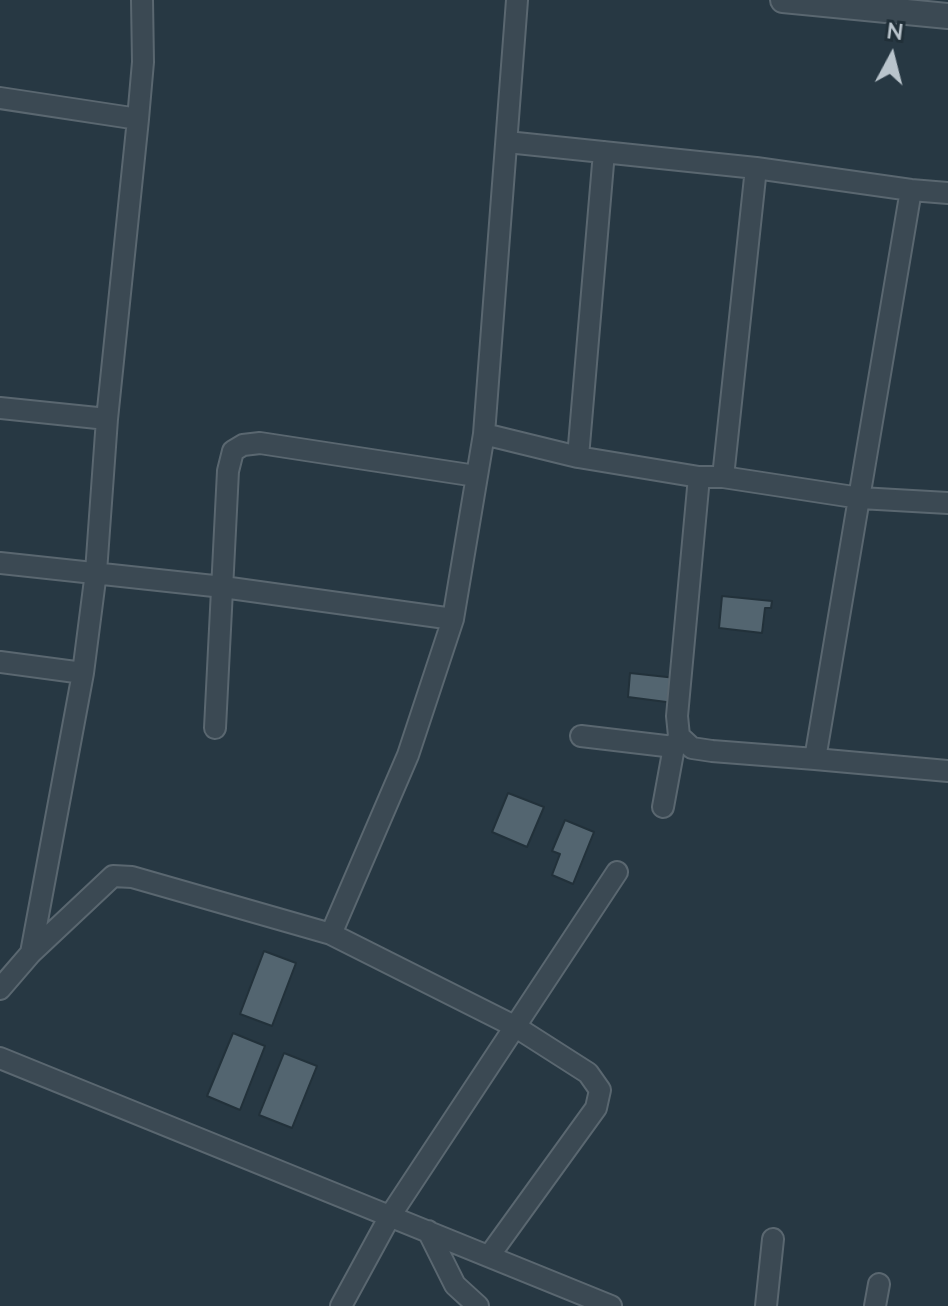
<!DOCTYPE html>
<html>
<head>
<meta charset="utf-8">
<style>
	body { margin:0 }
	#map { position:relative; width:948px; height:1306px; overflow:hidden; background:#273843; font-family:"Nunito Sans",sans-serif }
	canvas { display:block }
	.north { position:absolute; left:852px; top:16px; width:80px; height:80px; -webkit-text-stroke:6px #202f38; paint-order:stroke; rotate:7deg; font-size:22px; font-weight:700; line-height:32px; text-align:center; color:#b9c4cc }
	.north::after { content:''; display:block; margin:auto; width:28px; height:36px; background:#b9c4cc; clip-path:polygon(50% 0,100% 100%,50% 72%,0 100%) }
</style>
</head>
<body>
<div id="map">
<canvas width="948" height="1306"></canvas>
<div class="north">N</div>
</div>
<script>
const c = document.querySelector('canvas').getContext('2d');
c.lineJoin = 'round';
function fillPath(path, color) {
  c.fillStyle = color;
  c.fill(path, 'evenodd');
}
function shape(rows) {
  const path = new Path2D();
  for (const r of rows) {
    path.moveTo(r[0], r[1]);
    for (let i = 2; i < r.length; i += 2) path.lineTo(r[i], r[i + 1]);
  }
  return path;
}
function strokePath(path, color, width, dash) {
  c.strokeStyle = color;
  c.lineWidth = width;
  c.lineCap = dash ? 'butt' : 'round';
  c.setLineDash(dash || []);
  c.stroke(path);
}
const building = shape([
	[722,596,772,601,771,608,765,608,762,633,719,628,722,596],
	[630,673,676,678,674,703,628,697,630,673],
	[508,793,544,807,527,847,492,832,508,793],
	[565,820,594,832,573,884,552,875,560,854,552,851,565,820],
	[264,951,296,963,272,1026,240,1014,264,951],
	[233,1033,265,1046,240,1110,207,1096,233,1033],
	[284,1053,317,1066,292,1128,259,1115,284,1053]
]);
fillPath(building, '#536570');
strokePath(building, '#22313a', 2);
const minor = shape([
	[0,98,138,119],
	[507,142,756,168,723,477],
	[756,168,911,190,948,193],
	[0,408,107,419],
	[484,434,578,457,699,477,723,477,860,498,948,503],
	[578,457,604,152],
	[699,477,677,716,679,736,692,748,712,751,815,759,911,190],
	[0,563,223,587,453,619],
	[0,662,83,673],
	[215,728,228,471,233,451,243,445,260,443,476,476],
	[581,736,674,747],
	[815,759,948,771],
	[663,807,674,747,679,737],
	[331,934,516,1027,588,1073,600,1090,596,1108,489,1256],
	[31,953,83,673,96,572,107,419,138,119,143,62,142,0],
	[0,989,31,953,113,876,132,877,331,934,408,755,453,619,484,434,517,0],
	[0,1058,611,1306],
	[428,1231,455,1285,478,1306],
	[341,1306,390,1216,617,872],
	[766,1306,773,1239],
	[875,1306,879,1284]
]);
const tertiary = shape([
	[783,0,948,16]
]);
strokePath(minor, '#5a6770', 24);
strokePath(tertiary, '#5a6770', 28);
strokePath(minor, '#3b4953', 20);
strokePath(tertiary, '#3b4953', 24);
</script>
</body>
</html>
